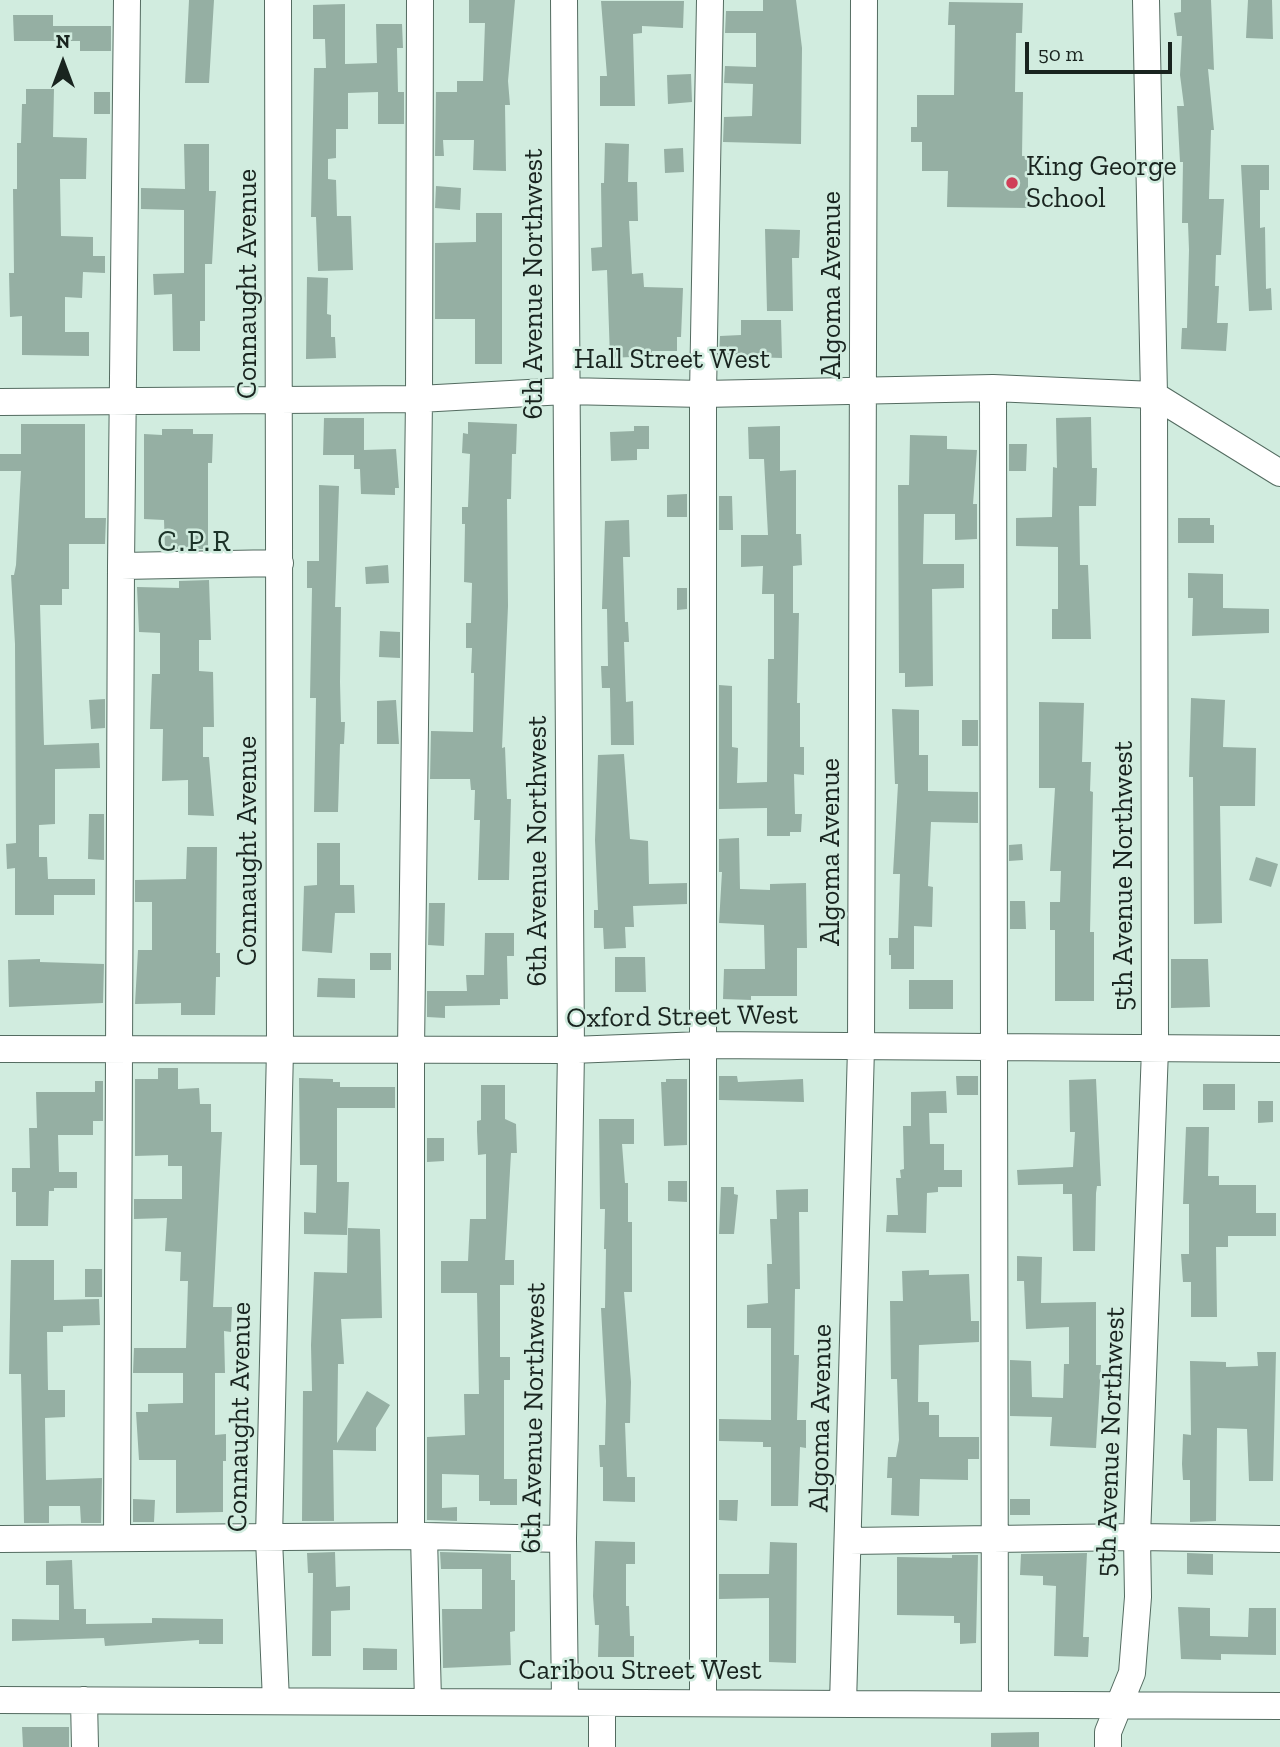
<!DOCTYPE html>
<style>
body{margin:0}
#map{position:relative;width:1280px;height:1747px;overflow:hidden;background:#d1ecdf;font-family:"Zilla Slab",serif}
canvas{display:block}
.north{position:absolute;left:28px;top:28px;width:70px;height:70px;-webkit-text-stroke:5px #d1ecdf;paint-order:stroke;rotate:0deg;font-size:19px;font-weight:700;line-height:28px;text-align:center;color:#19241f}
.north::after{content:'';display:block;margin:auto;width:24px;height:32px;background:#19241f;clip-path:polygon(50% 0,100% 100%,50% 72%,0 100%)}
.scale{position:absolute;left:1025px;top:42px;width:147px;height:32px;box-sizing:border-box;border:4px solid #19241f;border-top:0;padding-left:9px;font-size:21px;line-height:24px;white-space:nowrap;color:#19241f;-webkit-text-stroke:5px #d1ecdf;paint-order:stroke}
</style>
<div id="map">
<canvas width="1280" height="1747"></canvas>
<div class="north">N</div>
<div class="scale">50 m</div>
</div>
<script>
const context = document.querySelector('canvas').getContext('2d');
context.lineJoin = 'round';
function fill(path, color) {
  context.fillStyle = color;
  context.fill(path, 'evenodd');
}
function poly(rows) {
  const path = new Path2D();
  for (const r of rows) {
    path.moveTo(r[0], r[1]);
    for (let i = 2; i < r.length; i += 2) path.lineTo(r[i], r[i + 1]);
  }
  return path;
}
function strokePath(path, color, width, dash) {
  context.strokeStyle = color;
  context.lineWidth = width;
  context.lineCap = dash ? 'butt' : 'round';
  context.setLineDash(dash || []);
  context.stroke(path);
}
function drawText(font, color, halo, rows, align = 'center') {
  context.font = font + ' "Zilla Slab",serif';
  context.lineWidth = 5;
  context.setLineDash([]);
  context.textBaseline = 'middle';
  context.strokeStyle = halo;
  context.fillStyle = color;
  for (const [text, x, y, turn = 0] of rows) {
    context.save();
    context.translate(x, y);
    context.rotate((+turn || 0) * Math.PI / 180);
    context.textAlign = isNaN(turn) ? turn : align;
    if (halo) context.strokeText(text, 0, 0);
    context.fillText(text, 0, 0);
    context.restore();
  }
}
fill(poly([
 [189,0,214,0,209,83,185,83],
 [469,0,515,0,508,81,510,105,505,105,506,171,473,170,474,140,443,140,444,156,435,156,436,92,457,92,457,81,483,81,485,23,469,23],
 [763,0,796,0,802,48,801,144,723,142,724,117,752,116,753,84,724,83,725,66,756,67,756,33,725,33,726,11,763,11],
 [1181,0,1211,0,1214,70,1208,69,1214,130,1211,130,1209,199,1224,199,1221,255,1216,255,1215,286,1219,286,1217,323,1228,323,1226,351,1181,349,1182,328,1187,328,1189,250,1188,223,1182,223,1183,162,1180,162,1177,106,1184,106,1180,75,1182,36,1177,36,1174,13,1181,12],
 [1248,0,1272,0,1273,39,1246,38],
 [601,1,684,1,683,28,642,26,642,33,633,34,635,106,600,106,600,76,607,76],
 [949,2,1023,3,1022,33,1016,33,1015,92,1023,92,1022,156,1028,156,1028,208,947,207,948,171,922,171,922,142,911,142,911,127,917,127,917,95,954,95,955,25,948,25],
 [345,4,345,64,377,63,376,24,402,24,403,48,397,48,398,92,404,92,404,124,378,124,378,92,348,93,348,129,336,129,336,158,328,159,328,179,336,180,337,216,351,216,353,270,318,271,316,217,311,217,314,68,326,68,325,39,313,39,313,5],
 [13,15,53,15,53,26,111,26,111,51,80,51,80,41,14,41],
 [691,74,692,102,668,104,667,75],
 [26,89,54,89,53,137,87,138,86,179,60,179,61,236,93,237,93,256,105,256,105,273,83,272,82,298,65,297,65,332,89,332,89,356,22,355,22,316,10,317,9,273,14,273,13,189,17,189,17,143,21,143,22,104,26,104],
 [94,92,110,92,110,114,94,114],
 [605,143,629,144,628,182,637,182,638,221,629,221,632,274,643,273,644,287,683,288,681,337,677,337,677,351,652,351,652,356,610,358,607,270,592,271,591,248,602,247,601,183,604,183],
 [184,144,209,144,209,191,216,191,212,264,205,264,205,321,200,321,200,351,173,351,172,294,154,295,153,274,184,273,184,210,141,209,141,188,185,189],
 [683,148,684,172,665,173,664,149],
 [1241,165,1269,165,1269,190,1260,190,1260,228,1265,227,1266,289,1271,288,1272,310,1249,311],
 [436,186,461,188,460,210,435,208],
 [476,213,502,213,502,364,475,364,475,319,435,319,435,243,476,242],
 [765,229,800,230,799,258,792,258,793,311,767,311],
 [307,277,328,278,327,314,331,315,331,337,335,337,336,358,306,359],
 [741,320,781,320,782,358,719,356,720,336,741,335],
 [1091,417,1092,468,1097,468,1096,506,1079,506,1080,565,1088,565,1091,639,1052,639,1052,609,1058,609,1058,547,1016,546,1016,518,1052,517,1053,467,1057,468,1056,418],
 [324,418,364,418,364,450,396,449,399,488,395,488,395,495,361,494,360,469,354,469,354,455,323,455],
 [468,422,517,424,516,454,512,454,511,499,507,499,508,606,502,748,505,747,507,799,511,799,509,880,478,880,480,820,474,820,475,790,471,790,470,779,430,779,431,731,473,732,474,673,471,673,472,648,466,648,466,623,471,623,472,583,464,582,465,524,462,524,462,507,468,507,470,454,462,453,463,433,468,434],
 [21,424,85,424,85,518,106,518,105,544,69,544,69,589,62,589,62,605,40,605,44,745,99,743,100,768,55,769,55,824,39,825,39,857,47,857,48,879,95,879,95,895,54,895,54,915,15,915,15,868,7,869,6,844,16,843,15,644,11,575,14,575,16,565,21,471,0,471,0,454,21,454],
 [634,426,649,426,649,449,637,449,637,460,611,461,610,432,634,431],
 [780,426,780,471,796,470,796,534,801,534,802,565,793,566,793,613,799,613,797,703,800,703,800,747,804,747,804,775,794,774,795,814,802,814,801,832,790,832,790,836,767,836,767,808,719,809,719,685,732,686,732,747,738,748,737,783,767,782,768,659,774,659,774,594,762,594,763,566,741,567,741,535,768,535,764,459,749,459,748,427],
 [162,429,193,429,193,434,213,434,212,463,208,463,208,549,165,549,164,520,144,519,144,434,162,435],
 [910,435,947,436,947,449,977,450,973,504,977,504,977,539,955,540,955,514,924,514,923,564,964,564,964,588,932,589,933,686,905,687,905,673,899,673,898,485,909,485],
 [1009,444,1027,444,1026,471,1009,471],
 [319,485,339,486,335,607,341,607,340,682,341,722,345,722,344,744,340,744,338,812,314,812,316,698,310,698,312,588,307,588,307,561,319,561],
 [687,494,687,517,667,517,667,495],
 [719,496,732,496,733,530,719,530],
 [1178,518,1210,518,1210,525,1214,525,1214,543,1178,543],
 [629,520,630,557,623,557,625,622,628,622,629,642,624,642,626,702,633,701,634,745,611,745,610,688,602,688,601,666,608,666,607,609,602,609,605,521],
 [388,565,389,583,366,584,365,567],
 [1188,573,1223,574,1223,608,1269,609,1269,633,1192,636,1193,598,1188,598],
 [209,580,211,640,199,640,199,671,213,672,214,727,203,727,203,757,209,757,214,816,188,815,188,780,162,781,163,729,150,729,152,674,160,674,160,633,139,632,137,587,179,588,179,581],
 [677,588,687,588,687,609,677,610],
 [380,631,400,632,400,658,379,657],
 [1191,698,1225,700,1223,747,1256,748,1255,806,1220,806,1222,923,1194,924,1193,777,1189,777],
 [105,699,105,728,91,729,89,700],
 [396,700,399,744,377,744,377,701],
 [1039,702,1084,703,1082,762,1091,762,1090,791,1093,792,1090,932,1094,932,1094,1001,1055,1001,1055,930,1050,930,1050,902,1060,902,1061,871,1050,871,1055,788,1039,788],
 [892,709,919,710,919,755,928,755,928,791,978,792,978,823,931,822,928,886,933,887,932,927,914,926,914,969,891,969,891,955,889,955,889,938,898,938,900,874,893,874,898,784,895,784],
 [962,720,978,720,978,746,962,746],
 [624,754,630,839,648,841,649,884,687,883,687,904,633,906,634,927,625,927,626,948,604,949,603,928,594,928,594,910,598,910,595,840,598,755],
 [89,814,104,814,104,860,88,859],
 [739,838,740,889,770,890,770,884,806,883,807,948,797,948,797,996,751,996,751,1000,723,999,724,969,765,969,764,925,719,923,722,872,719,872,719,839],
 [317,843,340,843,340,885,354,885,355,913,335,913,332,953,302,951,304,886,317,885],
 [1022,844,1023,860,1009,861,1009,845],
 [187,847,217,847,216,953,220,953,220,977,216,977,215,1015,181,1015,181,1003,135,1004,138,950,152,950,152,902,135,902,135,880,186,879],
 [1256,857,1278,864,1271,887,1249,880],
 [1010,901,1025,901,1026,929,1010,929],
 [429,903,445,903,444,946,428,945],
 [485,933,514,933,514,956,507,956,508,999,500,999,500,1005,445,1006,445,1018,427,1017,427,991,467,991,466,975,484,975],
 [370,953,391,953,391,970,370,970],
 [615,957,645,957,646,992,615,992],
 [40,959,40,962,104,964,103,1003,9,1007,8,960],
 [1171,959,1208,959,1210,1007,1171,1008],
 [318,978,355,979,355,998,317,997],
 [909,980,953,980,953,1009,909,1009],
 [158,1068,178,1068,178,1089,199,1088,200,1104,211,1104,211,1132,222,1132,213,1307,232,1307,231,1332,224,1331,225,1373,215,1373,215,1435,226,1434,226,1461,223,1461,223,1512,176,1513,176,1460,139,1460,136,1412,148,1412,148,1404,183,1403,183,1373,133,1373,134,1348,186,1348,188,1281,180,1281,181,1252,165,1251,167,1218,134,1219,134,1199,182,1199,182,1166,168,1166,168,1155,135,1156,135,1079,158,1079],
 [719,1076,737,1076,738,1082,803,1079,804,1102,719,1100],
 [956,1076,978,1076,978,1095,957,1095],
 [299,1078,333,1079,333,1082,340,1082,340,1087,395,1087,395,1108,337,1108,337,1182,349,1182,347,1235,304,1234,304,1212,316,1213,317,1165,300,1165],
 [666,1079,687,1079,687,1145,664,1146,661,1082,666,1082],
 [1096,1079,1101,1186,1097,1186,1096,1193,1095,1251,1073,1251,1072,1194,1063,1194,1063,1184,1018,1185,1017,1170,1073,1167,1075,1132,1070,1132,1069,1080],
 [95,1081,103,1081,103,1121,93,1121,93,1135,58,1135,59,1172,77,1172,77,1188,54,1188,54,1191,49,1191,48,1226,16,1226,16,1192,12,1192,12,1168,30,1168,29,1128,37,1128,36,1092,95,1092],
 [1203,1084,1235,1084,1235,1110,1203,1110],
 [481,1085,505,1085,505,1119,516,1124,517,1153,511,1153,505,1260,514,1260,514,1285,500,1285,500,1357,510,1357,510,1380,504,1380,504,1479,517,1479,517,1505,490,1505,490,1501,479,1501,479,1475,442,1474,442,1508,457,1507,457,1521,427,1520,427,1437,465,1435,464,1394,479,1394,477,1293,441,1293,441,1261,468,1261,470,1219,486,1219,486,1154,478,1155,477,1131,477,1121,481,1120],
 [946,1091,947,1113,929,1113,930,1144,944,1144,944,1170,962,1170,962,1187,938,1187,938,1192,927,1193,926,1233,886,1232,887,1215,898,1215,896,1178,901,1178,900,1170,904,1169,903,1126,911,1126,911,1092],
 [1258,1101,1273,1101,1273,1122,1258,1123],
 [599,1119,634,1119,634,1144,622,1144,625,1183,628,1183,628,1222,632,1222,632,1292,624,1292,631,1382,630,1423,625,1423,627,1477,635,1477,635,1502,603,1501,603,1467,600,1467,599,1445,605,1445,606,1401,601,1308,605,1308,606,1249,604,1249,605,1209,600,1209],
 [1186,1127,1209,1127,1208,1176,1219,1176,1219,1185,1256,1185,1256,1213,1276,1213,1276,1236,1228,1236,1228,1247,1216,1247,1217,1317,1191,1317,1191,1282,1183,1282,1181,1254,1189,1254,1189,1204,1183,1204],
 [427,1138,444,1138,444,1161,427,1162],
 [668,1181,687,1181,687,1202,668,1201],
 [721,1187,734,1187,734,1194,738,1195,734,1234,719,1234],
 [808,1189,808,1212,799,1212,800,1289,795,1289,794,1355,799,1355,797,1420,806,1420,806,1448,800,1447,798,1506,771,1506,771,1447,763,1447,763,1442,719,1441,719,1419,771,1420,771,1328,747,1328,747,1305,768,1303,767,1264,772,1264,770,1219,777,1219,776,1190],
 [348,1228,380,1229,382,1318,341,1319,344,1364,338,1364,337,1443,367,1391,390,1405,376,1428,376,1451,333,1450,334,1521,302,1521,303,1391,312,1391,311,1345,314,1272,347,1273],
 [1017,1256,1042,1257,1041,1303,1096,1302,1096,1365,1101,1365,1096,1448,1050,1446,1052,1417,1010,1416,1010,1360,1031,1361,1032,1397,1063,1398,1064,1364,1069,1364,1069,1327,1026,1329,1024,1281,1017,1281],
 [11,1260,54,1260,54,1300,99,1299,100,1325,63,1326,63,1332,47,1332,48,1390,65,1390,65,1417,45,1418,46,1480,102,1478,101,1523,81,1523,80,1506,49,1506,49,1523,24,1523,21,1374,9,1374],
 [85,1269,102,1269,102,1297,85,1297],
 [929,1270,929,1275,969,1274,971,1321,979,1321,979,1342,919,1345,918,1402,929,1402,929,1415,939,1415,939,1437,979,1437,979,1459,968,1459,968,1480,920,1479,919,1516,891,1515,892,1478,887,1478,888,1457,896,1457,899,1440,897,1379,891,1379,890,1301,903,1301,902,1271],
 [1257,1352,1276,1352,1273,1481,1249,1481,1247,1429,1217,1428,1216,1521,1190,1522,1190,1480,1183,1480,1182,1464,1183,1434,1191,1435,1190,1361,1226,1362,1226,1367,1258,1366],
 [133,1499,155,1500,154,1522,133,1522],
 [1010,1499,1030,1499,1030,1515,1010,1515],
 [719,1500,738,1500,737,1521,719,1520],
 [595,1541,635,1542,635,1564,626,1564,626,1606,629,1606,630,1636,634,1636,634,1657,598,1657,599,1625,595,1625,593,1596],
 [770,1542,797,1543,796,1663,769,1662,769,1598,719,1599,719,1574,769,1574],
 [335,1552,336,1587,350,1586,350,1610,331,1611,331,1656,312,1656,313,1573,308,1573,307,1553],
 [440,1552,511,1554,511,1580,515,1580,515,1631,510,1632,511,1665,443,1668,442,1609,482,1609,482,1569,441,1569],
 [1087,1553,1083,1637,1089,1637,1088,1657,1054,1656,1056,1586,1043,1585,1043,1576,1020,1575,1021,1554],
 [1187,1553,1213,1554,1213,1575,1187,1574],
 [952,1555,978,1555,976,1643,960,1644,960,1623,954,1623,954,1616,897,1615,897,1557,952,1558],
 [72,1560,74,1609,86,1609,86,1624,152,1623,152,1618,223,1619,223,1644,199,1644,199,1640,105,1646,104,1638,12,1641,12,1619,59,1620,59,1585,46,1585,46,1561],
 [1178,1607,1210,1608,1210,1636,1248,1637,1249,1608,1276,1608,1276,1655,1221,1654,1221,1660,1181,1659],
 [363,1648,397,1649,397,1670,363,1670],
 [22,1727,69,1727,69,1747,23,1747],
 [1039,1732,1039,1747,991,1747,991,1733]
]), '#95afa3');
const minor = poly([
 [564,0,571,1050,563,1539,565,1702],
 [993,388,995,1704],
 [0,402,419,399,565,391,703,394,993,388,1154,395,1280,473],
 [121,566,280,563],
 [0,1049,571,1050,703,1045,1280,1049],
 [411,1536,411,1050,419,399,420,0],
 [424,1536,428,1702],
 [117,1538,121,566,127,0],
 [0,1539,424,1536,563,1539],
 [849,1541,1137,1537,1280,1539],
 [0,1700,1280,1706],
 [84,1700,85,1747],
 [276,1701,269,1539,280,1049,278,0],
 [703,1703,703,394,710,0],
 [843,1704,861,1048,864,0],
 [602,1747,602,1703],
 [1108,1747,1108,1732,1132,1673,1138,1597,1137,1537,1155,1049,1154,395,1146,0]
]);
strokePath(minor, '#536b60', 28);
strokePath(minor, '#fff', 26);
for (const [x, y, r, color] of [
 [1012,183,7,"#d04059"]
]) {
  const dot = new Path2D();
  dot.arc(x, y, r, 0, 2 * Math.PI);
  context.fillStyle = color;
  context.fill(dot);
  strokePath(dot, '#d1ecdf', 2.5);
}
drawText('28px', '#19241f', '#d1ecdf', [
 ["King George",1026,167],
 ["School",1026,199]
], 'left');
drawText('28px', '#19241f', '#d1ecdf', [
 ["Connaught Avenue",248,284,-90],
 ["6th Avenue Northwest",534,284,-90],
 ["Algoma Avenue",832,285,-90],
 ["Hall Street West",672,360],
 ["Connaught Avenue",248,851,-90],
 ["6th Avenue Northwest",538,851,-90],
 ["Algoma Avenue",831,852,-90],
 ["5th Avenue Northwest",1124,876,-90],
 ["Oxford Street West",682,1017,-1],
 ["Connaught Avenue",240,1417,-89],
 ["6th Avenue Northwest",534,1418,-89],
 ["Algoma Avenue",821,1418,-89],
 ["5th Avenue Northwest",1111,1442,-88],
 ["Caribou Street West",640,1671]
]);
context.letterSpacing = '2px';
drawText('30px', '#1c3228', '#d1ecdf', [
 ["C.P.R",195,542]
]);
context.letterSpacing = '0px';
</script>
